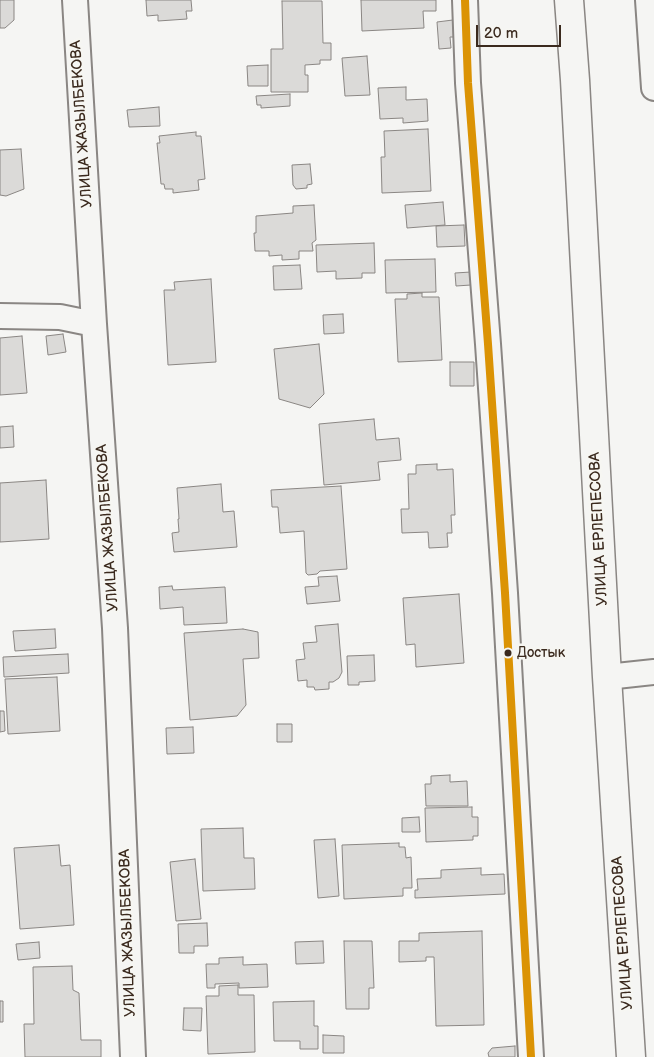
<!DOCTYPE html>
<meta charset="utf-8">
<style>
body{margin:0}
#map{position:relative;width:654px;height:1057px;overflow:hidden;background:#f5f5f3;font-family:"Balsamiq Sans",sans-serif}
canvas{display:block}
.scale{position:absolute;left:476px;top:25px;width:85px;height:22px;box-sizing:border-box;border:2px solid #3b2a1e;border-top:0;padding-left:6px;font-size:15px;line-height:18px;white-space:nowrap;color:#3b2a1e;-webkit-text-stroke:4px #f6f6f2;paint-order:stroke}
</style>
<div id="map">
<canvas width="654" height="1057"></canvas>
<div class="scale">20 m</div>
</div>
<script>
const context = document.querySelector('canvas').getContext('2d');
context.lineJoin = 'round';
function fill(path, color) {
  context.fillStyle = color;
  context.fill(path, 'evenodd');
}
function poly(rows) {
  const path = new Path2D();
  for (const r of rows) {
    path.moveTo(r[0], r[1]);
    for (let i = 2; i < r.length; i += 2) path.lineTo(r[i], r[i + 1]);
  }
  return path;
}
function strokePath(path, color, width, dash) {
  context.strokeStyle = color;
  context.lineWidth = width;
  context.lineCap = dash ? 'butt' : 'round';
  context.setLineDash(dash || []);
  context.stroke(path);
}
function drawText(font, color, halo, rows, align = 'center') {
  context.font = font + ' "Balsamiq Sans",sans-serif';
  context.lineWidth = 5;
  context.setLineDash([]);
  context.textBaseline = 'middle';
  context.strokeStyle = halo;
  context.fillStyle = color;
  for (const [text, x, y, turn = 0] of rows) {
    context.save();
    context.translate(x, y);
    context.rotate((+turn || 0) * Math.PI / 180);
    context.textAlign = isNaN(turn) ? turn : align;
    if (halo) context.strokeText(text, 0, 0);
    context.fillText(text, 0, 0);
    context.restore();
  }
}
const building = poly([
 [0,0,14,0,14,20,5,28,0,28,0,0],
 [146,0,191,0,192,11,186,11,187,19,158,21,158,15,147,16,146,0],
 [361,0,436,0,436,11,423,11,424,28,362,31,361,0],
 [282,1,322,1,323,43,331,43,331,60,320,60,320,64,305,65,305,75,308,75,308,92,271,92,271,49,283,49,282,1],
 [453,20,454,37,450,37,451,48,439,49,437,22,453,20],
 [367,56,370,95,345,96,342,58,367,56],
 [268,65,268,86,248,86,247,66,268,65],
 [406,87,406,100,427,99,428,121,403,123,403,118,380,119,378,88,406,87],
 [290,94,290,106,261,108,261,105,257,105,256,96,290,94],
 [159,107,160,126,129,127,127,110,159,107],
 [428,129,431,191,382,193,381,157,385,157,384,131,428,129],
 [196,132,196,136,201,136,205,179,198,180,199,190,173,193,173,189,165,189,164,184,161,184,157,143,160,143,159,136,196,132],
 [21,149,24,189,6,196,0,195,0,150,21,149],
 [310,164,312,184,307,185,307,188,296,189,293,185,292,165,310,164],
 [443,202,445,225,407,228,405,205,443,202],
 [314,205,316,240,312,243,313,251,299,251,299,259,282,260,282,255,269,256,269,251,255,251,254,233,256,233,256,216,293,213,293,206,314,205],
 [464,225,465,246,437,247,436,226,464,225],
 [374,243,375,273,362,273,362,278,336,279,336,271,317,272,316,245,374,243],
 [435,259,436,292,386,293,385,260,435,259],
 [300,265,302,289,274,290,273,266,300,265],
 [471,272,471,285,456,286,455,273,471,272],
 [211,279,216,362,168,365,164,290,175,290,174,282,211,279],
 [422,293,422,297,439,297,442,360,398,362,395,299,407,299,407,294,422,293],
 [343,314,344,333,324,334,323,315,343,314],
 [63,334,66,352,48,355,46,336,63,334],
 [22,336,27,393,0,395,0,338,22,336],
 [319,344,324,394,310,408,279,399,274,349,319,344],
 [450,362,474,362,474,386,450,386,450,362],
 [374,419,376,440,399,438,401,460,378,462,380,480,324,485,319,424,374,419],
 [13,426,14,447,0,448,0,427,13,426],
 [437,464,437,470,453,469,455,515,451,515,452,533,447,533,448,547,429,548,428,532,402,533,401,509,409,509,408,474,416,474,416,465,437,464],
 [46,480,49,539,0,542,0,483,46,480],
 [221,484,223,512,234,511,237,547,174,552,172,533,179,532,178,519,179,519,177,488,221,484],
 [341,486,347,569,320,571,317,574,308,575,306,573,304,531,280,533,278,507,272,507,271,490,341,486],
 [337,576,340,601,307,604,305,587,319,586,318,577,337,576],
 [172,586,173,590,225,587,227,623,184,625,183,607,160,609,159,587,172,586],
 [459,594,464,663,416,667,415,644,406,645,403,598,459,594],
 [338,624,342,672,339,678,333,682,329,682,329,689,315,690,314,687,307,687,307,680,298,681,296,660,305,659,303,643,317,642,315,626,338,624],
 [55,629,56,648,15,651,13,631,55,629],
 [243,629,258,632,259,658,243,659,246,705,237,716,190,720,184,633,243,629],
 [68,654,69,673,4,677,3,657,68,654],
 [374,655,375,681,359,682,359,685,348,685,347,656,374,655],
 [57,677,60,731,8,734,5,679,57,677],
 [0,711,4,711,5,731,0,732,0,711],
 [277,724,292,724,292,742,277,742,277,724],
 [193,727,194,753,167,754,166,728,193,727],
 [450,775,450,782,467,781,468,806,426,806,425,784,431,784,431,776,450,775],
 [472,807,472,817,478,817,478,836,473,836,473,840,426,842,425,808,472,807],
 [419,817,420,832,402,832,402,818,419,817],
 [243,828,244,858,254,858,255,889,203,891,201,829,243,828],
 [335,839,339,896,318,898,314,840,335,839],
 [399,843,399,847,405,847,406,858,411,857,412,888,403,888,403,896,344,899,342,845,399,843],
 [59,845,61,866,70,865,74,925,20,929,14,848,59,845],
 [195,859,201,919,176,921,170,862,195,859],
 [481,868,481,875,504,874,505,894,415,898,415,890,418,890,417,879,441,878,441,870,481,868],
 [207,923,208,946,194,946,194,953,179,953,178,924,207,923],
 [482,931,484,1025,436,1026,434,957,426,957,426,961,399,962,399,941,419,941,419,933,482,931],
 [323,941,324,963,296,964,295,942,323,941],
 [344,941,372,941,374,988,369,988,369,1009,346,1009,344,941],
 [39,942,40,958,18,960,16,944,39,942],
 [243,957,243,965,267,964,268,987,239,988,239,983,215,984,215,988,207,988,206,964,219,964,219,958,243,957],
 [72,966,73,990,79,993,81,1040,101,1040,101,1057,25,1057,24,1024,34,1024,33,967,72,966],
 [238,985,238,995,254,995,255,1052,208,1054,206,996,219,996,219,986,238,985],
 [0,1001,3,1001,3,1022,0,1022,0,1001],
 [314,1001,314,1026,318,1026,318,1049,300,1049,300,1041,274,1041,273,1002,314,1001],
 [184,1008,202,1008,201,1031,183,1030,184,1008],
 [323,1035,344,1036,344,1053,323,1053,323,1035],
 [515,1046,515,1057,489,1057,488,1053,492,1048,515,1046]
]);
fill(building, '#dbdad8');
strokePath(building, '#8a8683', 1);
const minor = poly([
 [75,0,94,324,115,628,133,1057],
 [465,0,468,83,488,344,505,593,531,1057],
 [648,0,654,88],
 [0,316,60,317,94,324],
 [607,677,654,672]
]);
const secondary = poly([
 [569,0,575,80,607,677,631,1057]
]);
strokePath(minor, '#8a8683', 28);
strokePath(secondary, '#8a8683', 31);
strokePath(minor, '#f5f5f3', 24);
strokePath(secondary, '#f5f5f3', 28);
strokePath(poly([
 [465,0,468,83,488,344,505,593,531,1057]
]), '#db9304', 8);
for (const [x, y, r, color] of [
 [508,653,4.5,"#3b2a1e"]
]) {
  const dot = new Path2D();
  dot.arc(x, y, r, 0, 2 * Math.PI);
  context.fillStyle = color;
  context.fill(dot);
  strokePath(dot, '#f6f6f2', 2);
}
drawText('14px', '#3b2a1e', '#f6f6f2', [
 ["Достык",517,653]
], 'left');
drawText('15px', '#3b2a1e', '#f6f6f2', [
 ["УЛИЦА ЖАЗЫЛБЕКОВА",82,124,-94],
 ["УЛИЦА ЖАЗЫЛБЕКОВА",108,528,-94],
 ["УЛИЦА ЕРЛЕПЕСОВА",599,529,-93],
 ["УЛИЦА ЖАЗЫЛБЕКОВА",128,933,-92],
 ["УЛИЦА ЕРЛЕПЕСОВА",623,933,-94]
]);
</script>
